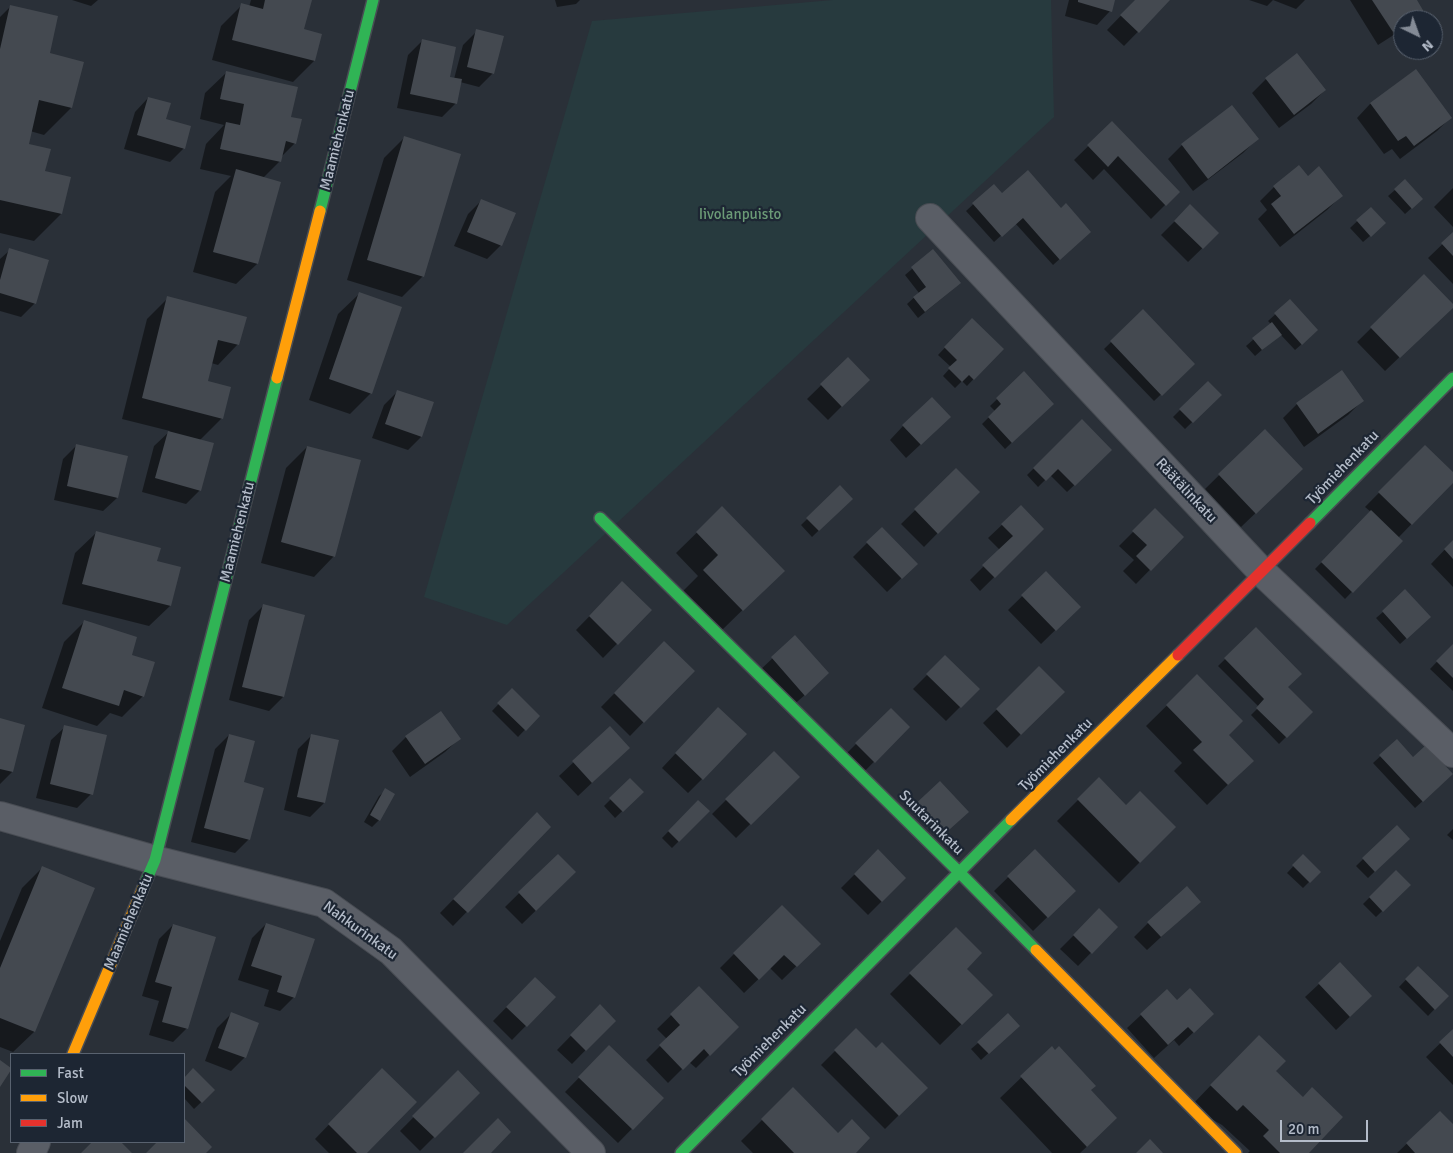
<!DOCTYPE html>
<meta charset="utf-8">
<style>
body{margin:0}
#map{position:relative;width:1453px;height:1153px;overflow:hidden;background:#2a3038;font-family:Signika,sans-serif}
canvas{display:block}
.legend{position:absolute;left:10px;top:1053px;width:175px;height:90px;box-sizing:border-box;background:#1d2633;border:1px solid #59626f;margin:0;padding:6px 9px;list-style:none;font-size:15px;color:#b4bcc9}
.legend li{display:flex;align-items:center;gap:10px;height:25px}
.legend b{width:25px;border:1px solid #59626f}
.north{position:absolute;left:1393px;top:10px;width:50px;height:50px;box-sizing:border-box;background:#1d2633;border:1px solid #59626f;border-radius:50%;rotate:138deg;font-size:14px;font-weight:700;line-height:20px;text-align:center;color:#b4bcc9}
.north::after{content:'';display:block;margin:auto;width:18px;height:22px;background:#848b96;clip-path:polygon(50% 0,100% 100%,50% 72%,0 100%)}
.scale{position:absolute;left:1280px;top:1120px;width:88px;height:22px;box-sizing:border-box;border:2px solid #b4bcc9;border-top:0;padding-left:6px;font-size:15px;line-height:18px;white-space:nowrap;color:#b4bcc9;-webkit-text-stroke:4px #1d2633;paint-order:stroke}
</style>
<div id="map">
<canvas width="1453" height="1153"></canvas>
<ul class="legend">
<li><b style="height:6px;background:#30b455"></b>Fast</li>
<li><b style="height:6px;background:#ff9f0a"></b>Slow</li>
<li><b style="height:6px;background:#e5322d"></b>Jam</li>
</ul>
<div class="north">N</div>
<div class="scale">20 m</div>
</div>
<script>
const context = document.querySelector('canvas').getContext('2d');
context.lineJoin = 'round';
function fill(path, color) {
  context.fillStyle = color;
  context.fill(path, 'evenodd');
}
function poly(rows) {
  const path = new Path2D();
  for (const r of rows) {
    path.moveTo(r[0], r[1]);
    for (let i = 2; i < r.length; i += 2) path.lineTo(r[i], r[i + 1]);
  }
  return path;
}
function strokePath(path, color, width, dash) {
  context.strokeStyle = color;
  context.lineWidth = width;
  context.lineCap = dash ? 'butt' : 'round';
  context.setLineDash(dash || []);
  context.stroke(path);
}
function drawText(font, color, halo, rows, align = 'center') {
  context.font = font + ' Signika,sans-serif';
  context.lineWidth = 4.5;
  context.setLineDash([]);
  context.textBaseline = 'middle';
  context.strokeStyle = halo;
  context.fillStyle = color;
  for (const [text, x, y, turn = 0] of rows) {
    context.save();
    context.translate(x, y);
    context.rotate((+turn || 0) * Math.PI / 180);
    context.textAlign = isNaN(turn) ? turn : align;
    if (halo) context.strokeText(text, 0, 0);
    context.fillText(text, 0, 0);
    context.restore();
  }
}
fill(poly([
 [833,0,1051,0,1054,117,507,625,424,597,592,21]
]), '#273a3e');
fill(poly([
 [72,0,98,0,91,6],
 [251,0,311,0,303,30,320,34,314,61,293,82,212,60,221,26,242,5,249,7],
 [555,0,580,0,576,4,557,7],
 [1069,0,1114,0,1110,11,1097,25,1065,16],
 [1136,0,1169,0,1124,46,1107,30],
 [1249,0,1305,0,1296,9,1273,0,1267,6],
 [1350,0,1415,0,1423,12,1414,20,1403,20,1403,29,1378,45],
 [11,6,71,108,44,135,30,131,27,145,44,172,61,214,34,241,0,233,0,17],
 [477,31,493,73,479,87,460,82,456,103,442,117,397,108,408,55,422,41,448,78,454,79,463,45],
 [1297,55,1325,90,1311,104,1279,128,1252,93,1266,79],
 [1415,70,1450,118,1437,131,1400,159,1392,149,1384,154,1357,118,1370,104],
 [226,73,290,118,295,143,281,157,280,161,263,178,257,264,236,284,193,272,215,192,231,176,200,169,206,144,224,125,200,119,205,93],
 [148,98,184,148,170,162,124,149,135,112],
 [1112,123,1178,192,1151,219,1104,169,1093,180,1074,160],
 [404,138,423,276,402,297,347,280,384,158],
 [1257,139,1243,153,1193,191,1168,159,1182,145],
 [1308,177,1341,196,1327,210,1280,247,1258,219,1267,210,1260,201,1274,187],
 [994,185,1002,194,1083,238,1053,265,1015,223,994,242,966,211],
 [1453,188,1453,227,1434,207],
 [1395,190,1415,205,1405,214,1388,196],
 [482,200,501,245,487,259,454,246,468,214],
 [1190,206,1218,233,1188,262,1161,235],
 [1370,209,1377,230,1363,242,1350,228],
 [1453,234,1453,284,1428,258],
 [10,250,35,303,21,317,0,311,0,259],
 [933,251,952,290,918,318,907,304,919,293,905,275],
 [1424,276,1453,306,1385,371,1357,342],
 [359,294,371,393,350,414,309,400,338,314],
 [168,298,238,344,218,365,211,363,206,382,222,418,199,441,200,490,186,504,142,492,154,446,170,431,122,419,147,319],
 [1290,301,1310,337,1295,350,1280,334,1255,356,1246,346,1271,324,1268,321],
 [1143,311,1193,364,1154,401,1104,349],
 [972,319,1002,349,967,386,962,381,955,388,943,376,951,367,938,355],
 [848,359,868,380,828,420,807,399],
 [1341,372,1362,401,1348,415,1304,447,1283,418,1297,404],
 [1024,373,1046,410,1005,449,982,424,995,411,990,406],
 [1208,382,1220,395,1185,429,1173,417],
 [398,391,421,437,408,450,372,438,384,405],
 [1082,421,1111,450,1067,492,1050,475,1038,487,1027,475],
 [903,426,935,431,906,458,890,440],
 [1264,431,1287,483,1241,527,1205,489],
 [77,445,117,498,103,511,54,500,63,459],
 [1425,446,1453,474,1453,481,1398,538,1401,541,1345,599,1315,569,1371,512,1365,507],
 [307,447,334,556,314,577,261,563,286,468],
 [956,470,978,492,924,547,901,524],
 [840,487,851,499,812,537,801,525],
 [1021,507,1043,529,980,591,970,580,1000,550,988,538],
 [722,508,762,591,721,631,683,591,698,576,676,553],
 [1155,510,1182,537,1136,584,1123,571,1134,560,1119,546],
 [882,528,916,564,887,592,853,557],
 [96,533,156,562,179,568,170,606,149,626,62,604,75,553],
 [1453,541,1453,587,1431,564],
 [1046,573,1079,607,1041,644,1008,610],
 [622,583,650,610,603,658,576,630],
 [263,606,283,697,269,711,229,700,249,620],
 [1383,612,1423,623,1400,644,1376,618],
 [85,621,130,656,143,696,122,717,110,713,97,726,42,708,64,642],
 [1256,629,1287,687,1311,712,1279,744,1251,715,1259,707,1218,666],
 [795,637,814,687,790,708,758,672],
 [664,643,693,671,630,736,601,707],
 [1453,645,1453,691,1430,669],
 [945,657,978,689,946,721,913,689],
 [1039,668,1063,692,1007,748,983,723],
 [1197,676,1227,735,1252,761,1207,805,1174,771,1182,763,1146,726],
 [512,690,538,716,518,737,492,711],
 [891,709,908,727,860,776,842,758],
 [0,719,12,772,0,784],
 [705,722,702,779,688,793,662,768],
 [65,727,91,794,77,808,36,798,51,740],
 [610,728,614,762,578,796,559,776],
 [229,735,243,783,249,839,235,853,191,842,215,749],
 [312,735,324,803,310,817,284,810,298,749],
 [406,737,459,739,445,752,410,777,392,751],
 [1397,741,1413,758,1445,781,1415,808,1373,763],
 [798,777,736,838,712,814,726,800],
 [1099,779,1126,806,1175,827,1119,883,1057,821],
 [630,780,642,792,615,818,604,806],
 [386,790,379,820,372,827,364,822,379,796],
 [698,801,709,811,672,848,662,838],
 [549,827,453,926,440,913,523,828],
 [1396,827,1408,839,1368,878,1356,866],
 [1453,829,1453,840,1447,835],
 [878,851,905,878,868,915,841,888],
 [1035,851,1074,891,1033,931,994,891],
 [558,855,561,886,522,924,505,907],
 [1303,856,1319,872,1303,888,1287,873],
 [43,867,93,888,34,1032,13,1052,0,1047,0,941,22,888],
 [1396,871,1409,885,1376,917,1363,904],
 [1199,902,1147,950,1134,937,1148,923],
 [782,906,819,944,782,980,770,968,744,993,720,968],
 [1099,910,1116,927,1078,966,1060,949],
 [266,924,294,997,280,1011,264,1006,269,990,238,980,252,938],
 [173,925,187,1028,173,1042,149,1035,159,1001,142,996,159,939],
 [956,928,965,969,991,995,940,1045,890,994],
 [1418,967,1447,996,1428,1016,1399,987],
 [535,978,554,997,512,1040,493,1021],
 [1319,984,1357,1010,1336,1030,1305,997],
 [699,988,737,1027,696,1068,689,1062,668,1083,646,1060,667,1039,657,1029],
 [1167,991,1198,1028,1179,1046,1174,1040,1154,1058,1127,1028],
 [600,1006,614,1021,572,1064,557,1050],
 [231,1014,245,1057,231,1071,205,1061,217,1028],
 [856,1030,876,1050,926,1088,885,1129,821,1065],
 [1453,1031,1453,1085,1426,1057],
 [1011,1032,981,1060,971,1049,978,1043],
 [609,1047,662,1098,618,1143,565,1092],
 [1052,1048,1089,1091,1095,1139,1080,1153,1052,1153,1000,1098],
 [1238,1057,1274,1071,1307,1153,1248,1153,1250,1151,1222,1125,1190,1107],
 [193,1070,214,1090,194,1109,184,1098,184,1079],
 [458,1072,478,1093,420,1151,400,1131],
 [368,1084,365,1153,329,1153,315,1139],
 [793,1089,854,1153,753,1153,741,1141],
 [1440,1112,1453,1126,1453,1153,1397,1153]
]), '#0007');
fill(poly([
 [265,0,312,0,304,29,322,34,315,61,232,40,241,3,263,9],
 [1078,0,1115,0,1112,12,1078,2],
 [1135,0,1170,0,1139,33,1120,15],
 [1372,0,1417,0,1424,12,1411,20,1403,20,1403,25,1393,32],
 [10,5,58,16,50,53,84,62,72,108,39,100,29,144,51,149,45,171,71,177,62,214,0,200,0,49],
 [476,29,504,36,494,74,467,67],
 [422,39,456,47,450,77,462,79,457,104,410,94],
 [1297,53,1326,90,1294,115,1265,78],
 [1416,69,1452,118,1414,146,1406,136,1398,141,1370,103],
 [226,71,298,87,291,117,302,119,296,144,286,141,281,162,220,149,226,122,240,125,244,104,220,99],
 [148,97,171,103,166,119,191,126,185,149,137,135],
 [1232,105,1259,139,1208,179,1181,144],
 [1112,121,1180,192,1166,206,1118,156,1108,167,1087,145],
 [404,136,461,154,424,277,367,260],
 [1299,165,1308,176,1319,166,1343,196,1294,234,1271,204,1281,196,1273,186],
 [236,169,281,182,258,264,213,252],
 [1028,170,1061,208,1066,203,1091,232,1060,260,1023,218,1002,237,972,203,994,184,1002,193],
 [1405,179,1423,199,1412,209,1394,189],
 [481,199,516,213,502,246,467,232],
 [1190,204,1219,233,1203,249,1174,221],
 [1371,207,1386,223,1371,237,1356,220],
 [1453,232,1453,256,1441,243],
 [9,248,49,260,36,304,0,293,0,280],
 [933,249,961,283,925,312,913,297,926,287,911,267],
 [1424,274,1453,304,1453,308,1400,358,1370,327],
 [359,292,402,307,372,394,329,379],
 [167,296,247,317,239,345,218,340,208,381,231,387,223,419,142,398],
 [1290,299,1318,330,1302,345,1274,313],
 [1143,309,1195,364,1162,396,1110,341],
 [972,318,1004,349,974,380,969,375,962,382,948,368,957,360,944,347],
 [1272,322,1282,335,1262,350,1252,338],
 [848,357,870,380,842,407,820,384],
 [1342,370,1364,401,1318,434,1296,403],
 [1024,371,1054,404,1012,443,988,417,1001,404,996,398],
 [1208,381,1222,395,1193,423,1179,409],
 [397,390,434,402,422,437,385,424],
 [932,397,951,417,921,445,902,425],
 [1082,419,1112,450,1075,486,1058,469,1046,481,1033,468],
 [1265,429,1303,469,1256,514,1218,474],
 [168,431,214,443,201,491,155,478],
 [76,444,128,456,118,498,67,486],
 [1425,445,1453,472,1453,483,1412,525,1378,492],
 [307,446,361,460,335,557,281,542],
 [956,468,980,492,938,534,914,509],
 [840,485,853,499,819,531,806,518],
 [1021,505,1044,529,995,578,982,565,1013,536,1001,524],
 [722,506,785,571,743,611,703,570,718,555,696,532],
 [1155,508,1184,537,1151,571,1136,556,1147,545,1132,531],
 [1371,510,1403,541,1353,593,1321,562],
 [882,527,918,564,902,579,866,542],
 [96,531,161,548,157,561,181,567,171,606,82,584],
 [1453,540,1453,559,1444,549],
 [1046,571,1081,607,1056,631,1021,595],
 [622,581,652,610,618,645,589,616],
 [1405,589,1431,617,1407,639,1382,611],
 [263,604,305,615,284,697,242,687],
 [84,620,137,637,132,655,155,662,144,697,124,690,119,706,62,688],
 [1256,627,1302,674,1288,687,1313,712,1287,738,1256,708,1264,699,1224,658],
 [795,635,829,673,805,696,771,657],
 [664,641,695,671,644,723,614,693],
 [1453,644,1453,678,1436,661],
 [945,655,980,689,961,708,926,674],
 [1039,666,1065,692,1021,735,996,709],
 [1197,674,1243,721,1229,735,1254,761,1228,785,1193,750,1202,742,1166,705],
 [512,688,540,716,526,731,497,703],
 [718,707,747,734,703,780,675,753],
 [891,708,910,727,875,763,855,743],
 [441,711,461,739,425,764,405,736],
 [0,718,25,725,13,772,0,769],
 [64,725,107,735,93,795,50,784],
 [610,726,630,748,592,783,572,761],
 [229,734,255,741,244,782,264,788,250,840,204,828],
 [311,734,339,740,325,803,297,797],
 [1397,739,1413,757,1426,745,1453,774,1423,802,1379,755],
 [774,751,800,777,751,825,725,799],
 [1099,777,1126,805,1140,791,1176,827,1140,863,1077,799],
 [630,778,644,792,623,812,609,798],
 [940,781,969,812,940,838,911,808],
 [385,788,395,794,380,821,370,815],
 [698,800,710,811,679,842,668,831],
 [537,812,551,827,468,913,453,899],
 [1397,825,1410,839,1375,872,1362,858],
 [878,849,906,878,882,902,854,874],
 [1035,849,1076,891,1048,918,1007,876],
 [558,854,576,872,536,911,518,892],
 [1303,854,1321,872,1310,883,1292,865],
 [42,866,95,888,35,1032,0,1018,0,968],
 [1396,870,1411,885,1383,912,1369,897],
 [1187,886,1201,902,1161,937,1147,922],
 [782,905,821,944,797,967,784,955,759,980,733,953],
 [1099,908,1118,927,1092,954,1073,935],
 [266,923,315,939,295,998,277,992,282,976,251,966],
 [173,924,216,937,188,1029,162,1022,172,987,155,982],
 [956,927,982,953,967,969,993,995,962,1025,909,973],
 [1340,962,1372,996,1350,1017,1318,983],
 [1418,966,1449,996,1435,1010,1405,979],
 [535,977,556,997,527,1027,506,1007],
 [699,986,739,1027,710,1056,704,1049,683,1070,659,1045,680,1025,670,1014],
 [1190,988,1214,1014,1194,1033,1188,1027,1168,1045,1140,1014,1167,989,1177,1000],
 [600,1004,616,1021,586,1051,570,1035],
 [231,1012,259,1023,246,1058,218,1048],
 [1008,1013,1020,1026,989,1054,977,1042],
 [856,1028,876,1048,882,1042,928,1088,899,1116,834,1050],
 [1453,1029,1453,1057,1439,1042],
 [1259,1035,1286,1061,1276,1071,1303,1097,1312,1087,1343,1117,1309,1153,1280,1153,1263,1136,1269,1130,1243,1105,1237,1111,1210,1085],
 [609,1045,664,1098,633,1130,578,1077],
 [1052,1046,1055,1050,1059,1046,1096,1086,1091,1090,1117,1118,1087,1147,1020,1076],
 [0,1060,11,1068,11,1070,0,1087],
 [193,1068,215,1090,202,1103,184,1085,184,1078],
 [382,1068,417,1102,367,1153,357,1153,328,1124],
 [458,1070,480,1093,435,1138,412,1116],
 [793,1087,838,1133,852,1119,870,1138,856,1153,794,1153,761,1119],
 [1440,1111,1453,1124,1453,1153,1415,1153,1406,1143],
 [184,1118,212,1147,206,1153,146,1153,157,1142,184,1142],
 [498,1118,511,1132,491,1153,463,1153],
 [1150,1139,1163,1153,1136,1153],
 [92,1142,121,1142,132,1153,81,1153]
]), '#444950');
const street = poly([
 [930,218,1262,572,1453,753],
 [0,816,155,860,324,903,391,951,591,1153],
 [31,1153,36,1142]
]);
const fast = poly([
 [320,211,373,0],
 [600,518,959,872,1036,950],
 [1310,523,1453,378],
 [143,888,155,860,277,378],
 [681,1153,1011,820]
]);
const slow = poly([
 [277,378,320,211],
 [1011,820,1178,655],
 [1036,950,1236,1153],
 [73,1054,143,888]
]);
const jam = poly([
 [1178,655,1310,523]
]);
strokePath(street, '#484c53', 30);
strokePath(fast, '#484c53', 14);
strokePath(slow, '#484c53', 14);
strokePath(jam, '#484c53', 14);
strokePath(street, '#5a5e66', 28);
strokePath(fast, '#30b455', 11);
strokePath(slow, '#ff9f0a', 11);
strokePath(jam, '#e5322d', 11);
drawText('15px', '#b4bcc9', '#1d2633', [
 ["Maamiehenkatu",338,140,-76],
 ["Työmiehenkatu",1343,468,-46],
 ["Räätälinkatu",1186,491,47],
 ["Maamiehenkatu",238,532,-76],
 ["Työmiehenkatu",1056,755,-45],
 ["Suutarinkatu",931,823,45],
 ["Maamiehenkatu",129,922,-67],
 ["Nahkurinkatu",360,931,36],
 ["Työmiehenkatu",770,1041,-45]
]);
drawText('15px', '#6b9a76', '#1d2633', [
 ["Iivolanpuisto",740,215]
]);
</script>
